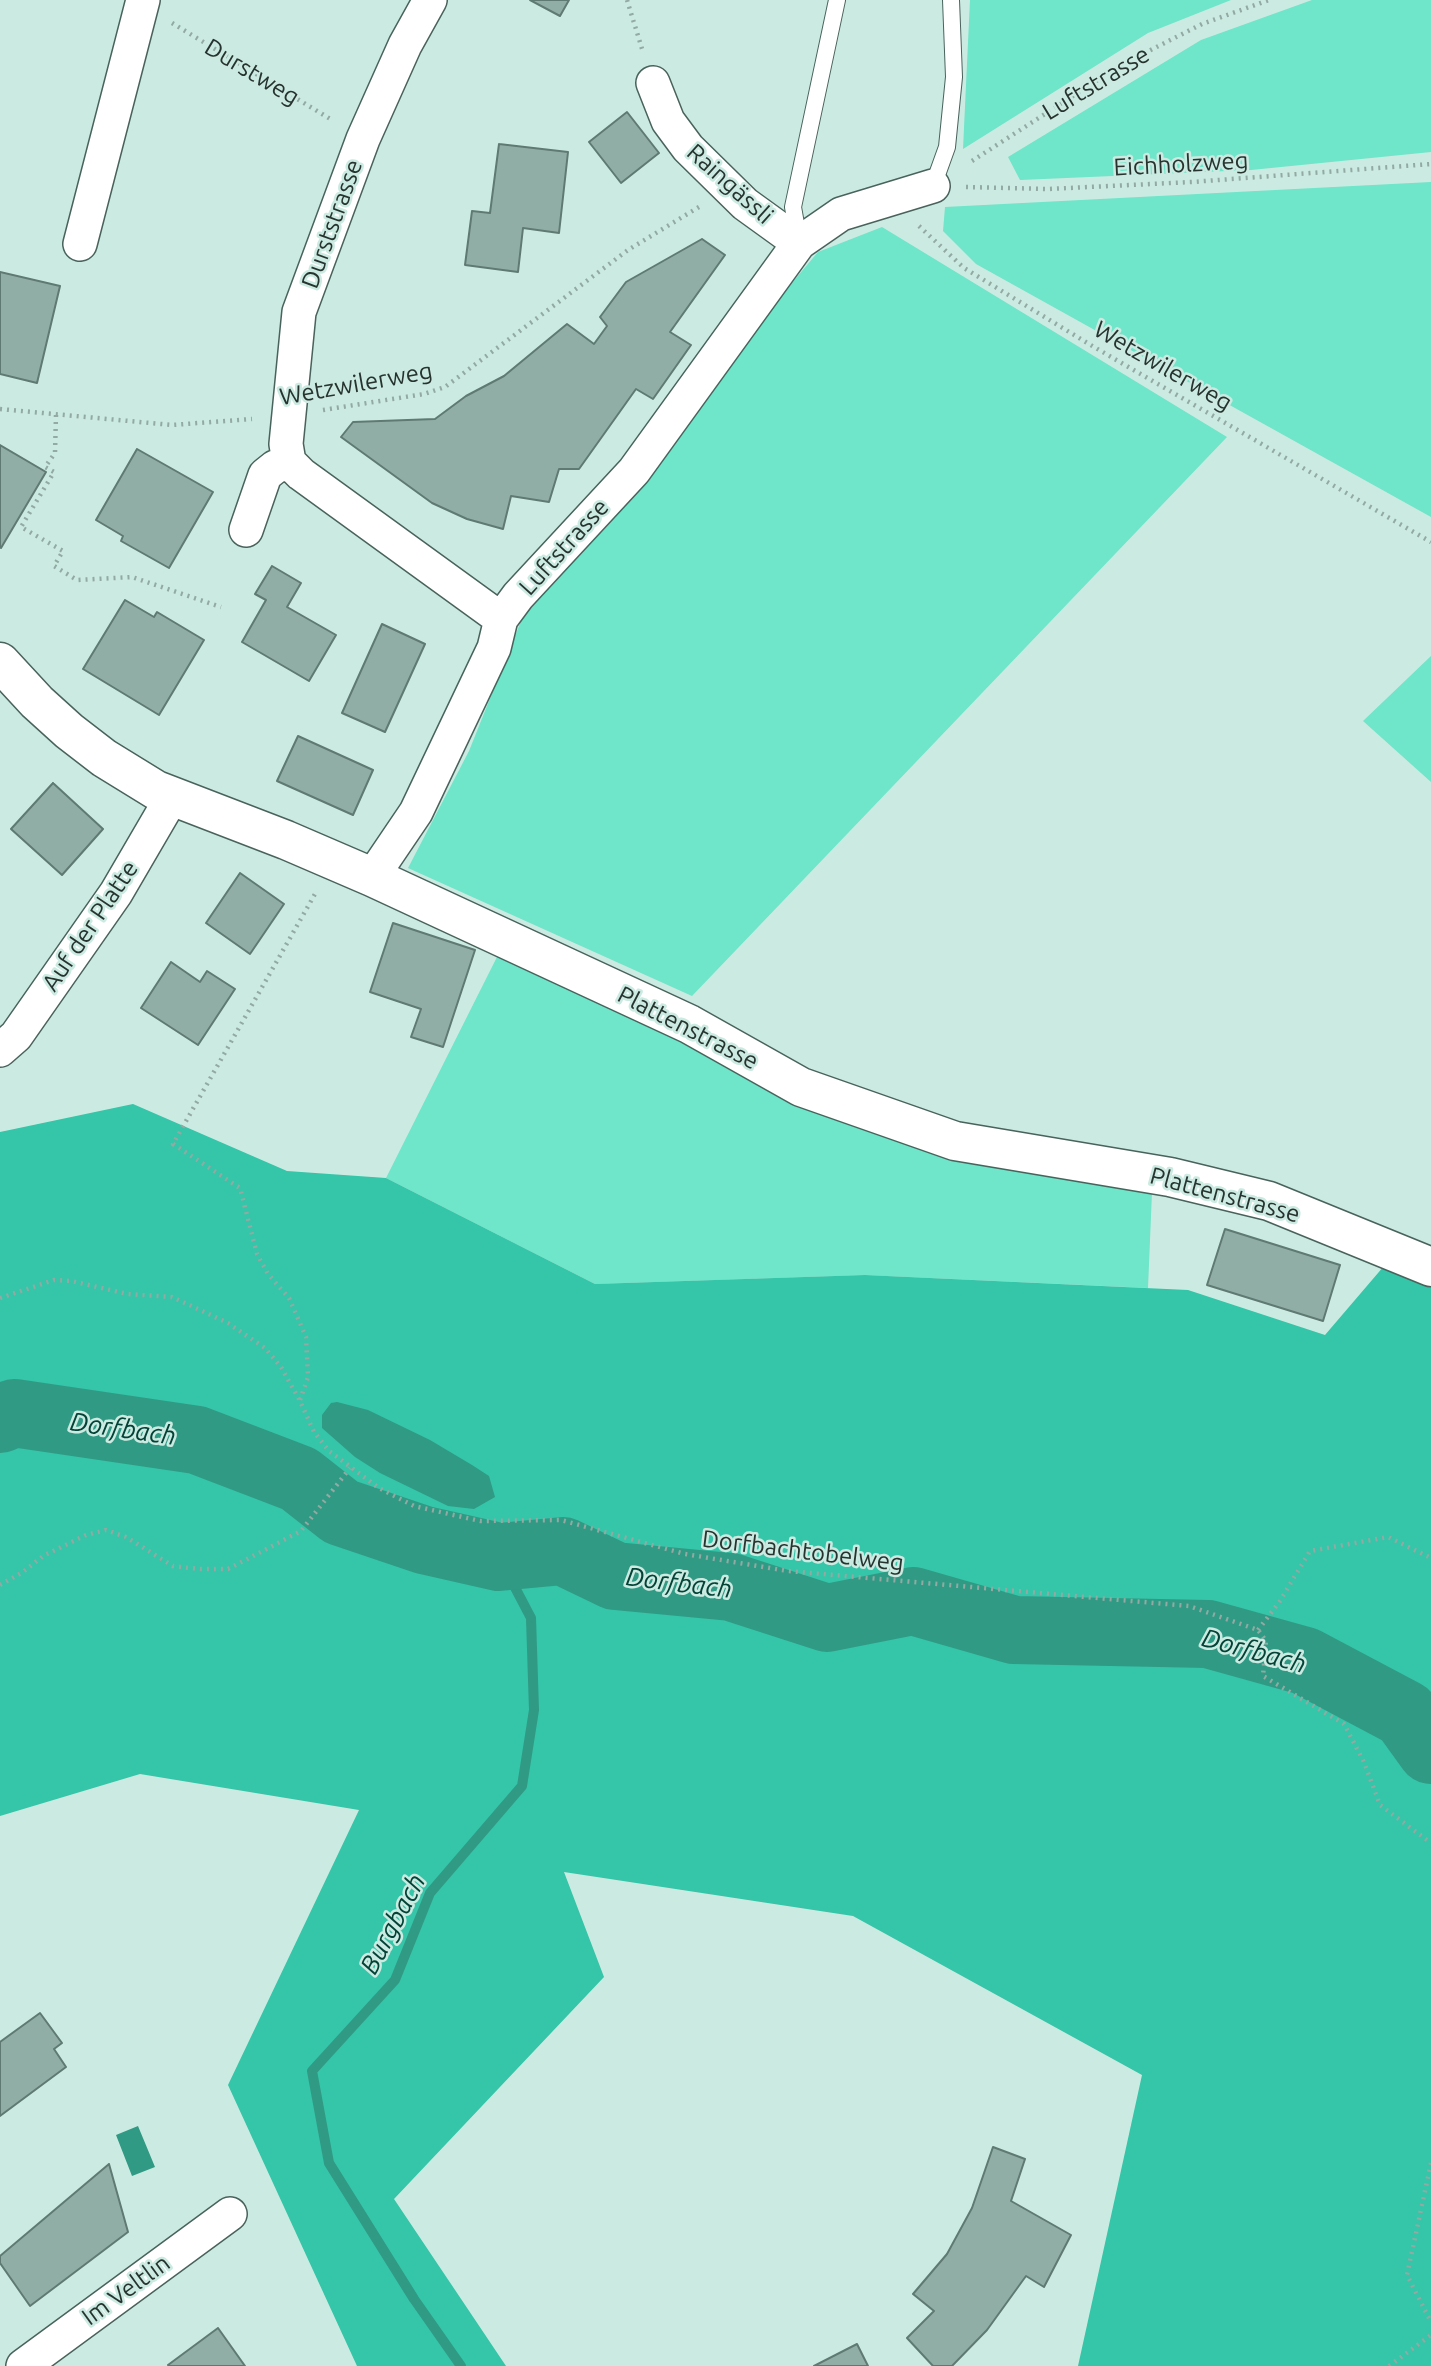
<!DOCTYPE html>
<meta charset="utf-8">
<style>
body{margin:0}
canvas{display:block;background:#cbeae1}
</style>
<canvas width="1431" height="2366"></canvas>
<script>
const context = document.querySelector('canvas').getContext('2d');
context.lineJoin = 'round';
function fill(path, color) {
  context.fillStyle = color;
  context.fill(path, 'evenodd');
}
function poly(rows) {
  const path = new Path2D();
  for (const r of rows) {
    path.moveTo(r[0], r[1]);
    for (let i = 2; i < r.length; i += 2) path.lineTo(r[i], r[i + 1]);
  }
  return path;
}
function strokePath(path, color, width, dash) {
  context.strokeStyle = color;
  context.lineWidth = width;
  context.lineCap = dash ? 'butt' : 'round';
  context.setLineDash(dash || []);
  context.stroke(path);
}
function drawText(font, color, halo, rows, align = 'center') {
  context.font = font + ' Ubuntu,sans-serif';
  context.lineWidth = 5;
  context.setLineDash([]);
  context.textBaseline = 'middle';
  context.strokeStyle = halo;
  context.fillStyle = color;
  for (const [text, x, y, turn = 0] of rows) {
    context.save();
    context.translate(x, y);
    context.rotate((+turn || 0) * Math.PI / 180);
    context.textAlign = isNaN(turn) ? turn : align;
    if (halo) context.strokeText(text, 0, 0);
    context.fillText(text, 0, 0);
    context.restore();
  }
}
fill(poly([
 [970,0,1231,0,1148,33,963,149],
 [1312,0,1431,0,1431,152,1251,170,1020,180,1008,157,1201,40],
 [1431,182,1431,517,976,264,943,231,945,207],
 [882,227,1227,437,692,996,408,868,469,751,523,616,630,501,753,329,818,252],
 [1431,656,1431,782,1363,721],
 [500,951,648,1020,1152,1192,1148,1288,865,1275,595,1284,386,1178]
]), '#6fe5c9');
fill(poly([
 [133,1104,287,1171,386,1178,595,1284,865,1275,1188,1290,1325,1335,1384,1266,1431,1286,1431,2366,1078,2366,1142,2075,853,1916,564,1872,604,1977,394,2199,506,2366,357,2366,228,2085,359,1810,140,1774,0,1816,0,1132]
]), '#35c5a8');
fill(poly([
 [337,1402,368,1410,430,1440,472,1465,489,1476,495,1497,474,1509,448,1506,380,1473,355,1457,322,1428,322,1415,331,1403],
 [138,2126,155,2167,132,2176,116,2135]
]), '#309a84');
strokePath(poly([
 [461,2366,414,2299,329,2163,312,2071,395,1980,430,1893,522,1786,534,1710,531,1618,499,1557]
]), '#309a84', 10);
strokePath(poly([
 [0,1419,14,1413,197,1440,299,1479,341,1512,424,1540,499,1557,563,1551,615,1576,731,1587,827,1618,913,1601,1014,1630,1208,1634,1305,1661,1405,1714,1431,1750]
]), '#309a84', 68);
const building = poly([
 [530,0,569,0,560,16,530,0],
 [627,112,659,153,621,183,589,142,627,112],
 [499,144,568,152,559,233,523,228,518,272,465,265,472,211,490,213,499,144],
 [702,239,725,255,670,332,691,345,653,399,636,389,579,469,559,469,549,502,511,496,503,529,467,519,432,503,341,437,353,422,435,419,466,396,504,376,567,324,594,344,607,326,600,317,626,282,702,239],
 [0,272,60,286,37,383,0,374,0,272],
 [0,445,46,472,1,548,0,547,0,445],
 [137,449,213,492,169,568,121,541,123,536,96,520,137,449],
 [272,566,301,583,287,607,336,635,309,681,242,642,266,600,255,594,272,566],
 [125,600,154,617,157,612,204,640,159,715,83,669,125,600],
 [382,624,425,644,385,732,342,713,382,624],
 [298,736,373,770,353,815,277,781,298,736],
 [53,783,103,829,62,875,11,829,53,783],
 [240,873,284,904,250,954,206,923,240,873],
 [393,923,475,950,443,1047,411,1037,421,1009,370,992,393,923],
 [171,962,200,982,207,971,235,989,198,1045,141,1008,171,962],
 [1225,1229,1340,1265,1323,1321,1207,1285,1225,1229],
 [40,2013,62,2043,54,2049,66,2067,0,2116,0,2042,40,2013],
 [993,2147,1025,2159,1011,2201,1071,2235,1044,2287,1026,2276,987,2330,952,2366,933,2366,907,2338,934,2311,913,2294,947,2254,972,2208,993,2147],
 [109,2164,128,2232,30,2306,0,2263,0,2256,109,2164],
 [218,2328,245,2366,169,2366,168,2365,218,2328],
 [857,2344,868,2366,814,2366,857,2344]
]);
fill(building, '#91aea6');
strokePath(building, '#5f7a73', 2);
const lane = poly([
 [933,186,947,147,954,77,951,0],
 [799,241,793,207,837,0]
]);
const street = poly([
 [430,0,405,45,363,139,299,312,286,444,289,462,301,474,501,619],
 [653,83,668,121,688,148,745,204,799,243],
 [80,244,143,0],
 [246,530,265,475,275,467,289,462],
 [372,877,416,812,494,648,501,619,518,596,634,471,799,243,841,214,933,186],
 [0,1050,16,1036,116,893,172,797],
 [23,2366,230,2214]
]);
const secondary = poly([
 [0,662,37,702,69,731,104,758,156,790,286,840,372,877,689,1024,801,1087,955,1141,1170,1177,1269,1201,1431,1267]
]);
strokePath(lane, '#49635c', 18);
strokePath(street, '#49635c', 36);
strokePath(secondary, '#49635c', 41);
strokePath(poly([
 [627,0,643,52],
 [172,23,332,120],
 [972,161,1121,65,1202,24,1269,0],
 [966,187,1048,189,1192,182,1431,164],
 [919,226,964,268,1094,347,1431,542],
 [0,409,172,425,252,419],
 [323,410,424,394,445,387,628,250,699,207],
 [56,415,55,453,45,467,54,472,21,527,63,551,54,566,77,580,132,577,221,607],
 [0,1298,54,1280,71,1281,128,1294,172,1297,228,1323,265,1348,281,1367,300,1401,314,1432,329,1451,379,1488,414,1506,480,1521,561,1520,685,1554,788,1571,1189,1606,1258,1630,1266,1641,1263,1676,1344,1724,1364,1762,1380,1805,1431,1843],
 [300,1400,308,1377,306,1337,289,1298,268,1274,257,1254,240,1188,173,1144,315,894],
 [0,1585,23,1572,43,1556,86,1535,106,1530,126,1537,173,1566,200,1569,228,1569,301,1531,350,1468],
 [1258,1630,1280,1601,1310,1551,1388,1537,1431,1558],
 [1431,2163,1407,2275,1431,2322],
 [1389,2366,1431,2335]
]), '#92aaa3', 4.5, [2, 5]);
strokePath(lane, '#fff', 16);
strokePath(street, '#fff', 33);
strokePath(secondary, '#fff', 38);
drawText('24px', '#27332f', '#cbeae1', [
 ["Durstweg",252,72,31],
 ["Luftstrasse",1096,83,-31],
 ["Eichholzweg",1181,164,-3],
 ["Raingässli",730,184,42],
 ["Durststrasse",332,224,-70],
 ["Wetzwilerweg",1163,366,30],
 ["Wetzwilerweg",356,384,-10],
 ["Luftstrasse",564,547,-48],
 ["Auf der Platte",90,926,-56],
 ["Plattenstrasse",688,1028,27],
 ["Plattenstrasse",1225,1195,15],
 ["Dorfbachtobelweg",803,1551,7],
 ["Im Veltlin",126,2290,-36]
]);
drawText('italic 26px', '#034337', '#cbeae1', [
 ["Dorfbach",123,1429,8],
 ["Dorfbach",679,1583,7],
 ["Dorfbach",1254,1651,15],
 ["Burgbach",393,1924,-62]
]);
</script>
